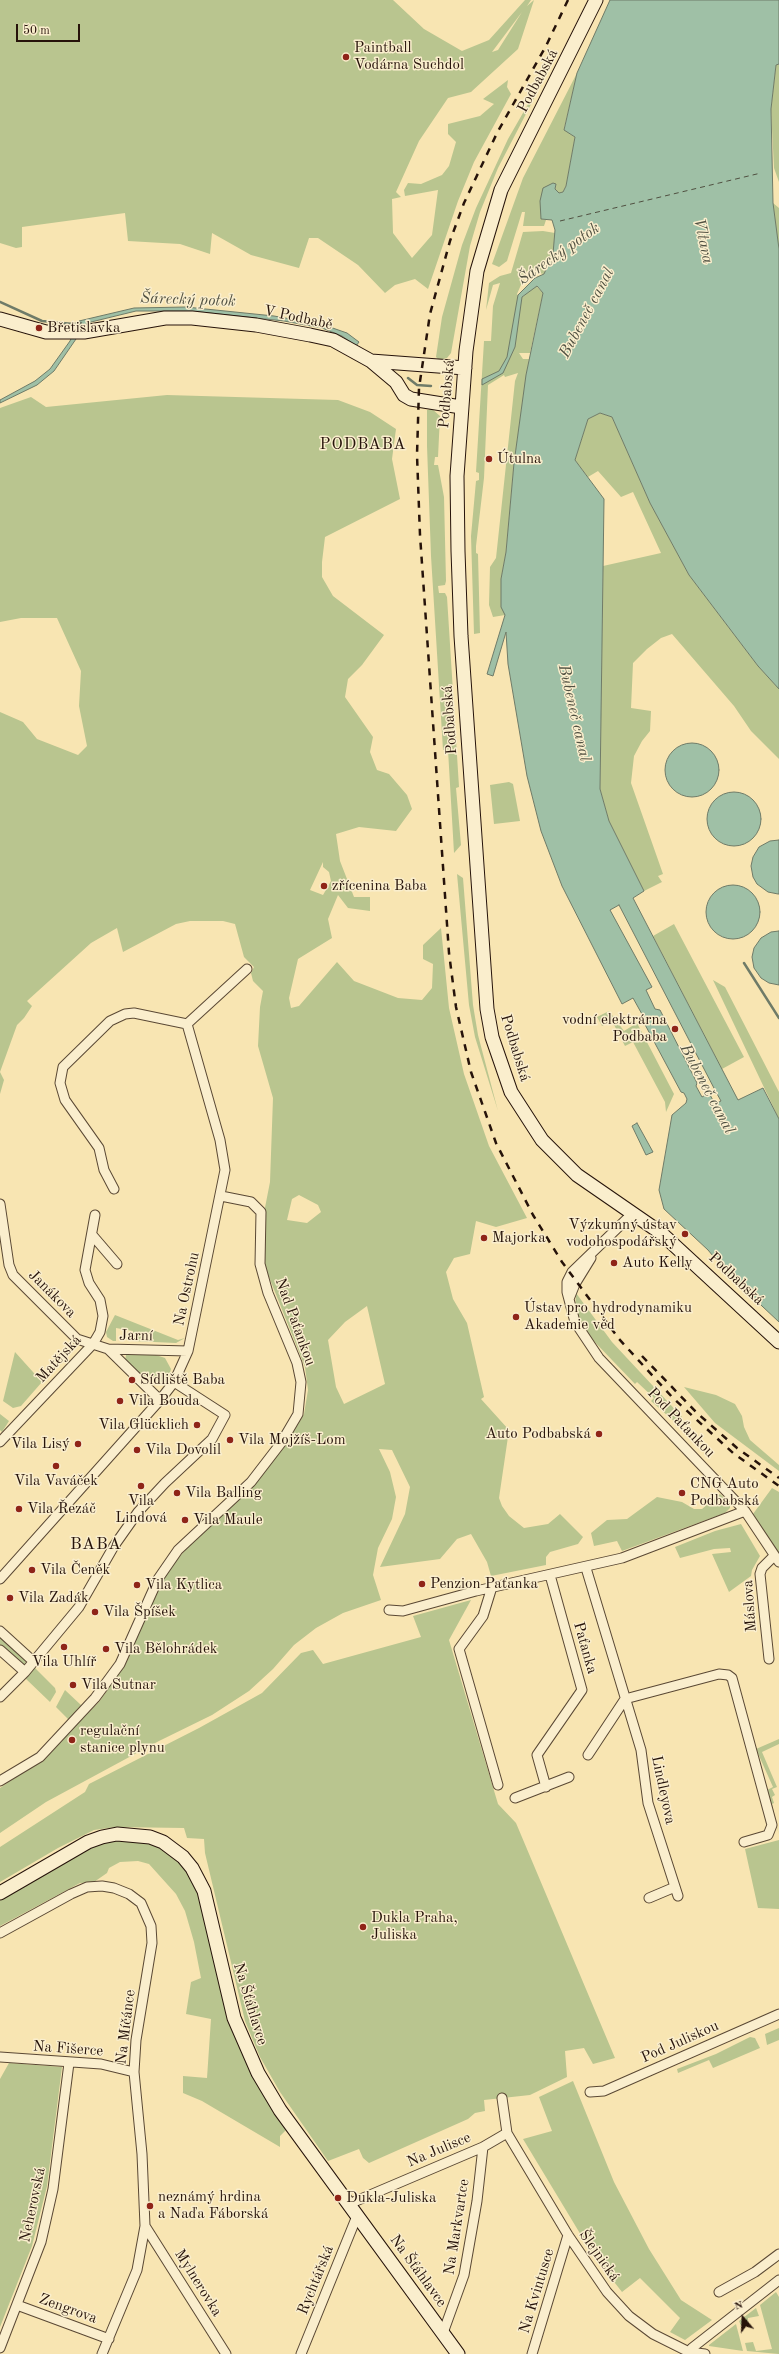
<!DOCTYPE html>
<meta charset="utf-8">
<style>
body{margin:0}
#map{position:relative;width:779px;height:2354px;overflow:hidden;background:#f8e5b2;font-family:"Old Standard TT",serif}
canvas{display:block}
.north{position:absolute;left:723px;top:2298px;width:40px;height:40px;-webkit-text-stroke:3px #faeecd;paint-order:stroke;rotate:341deg;font-size:11px;font-weight:700;line-height:16px;text-align:center;color:#26130a}
.north::after{content:'';display:block;margin:auto;width:14px;height:18px;background:#26130a;clip-path:polygon(50% 0,100% 100%,50% 72%,0 100%)}
.scale{position:absolute;left:16px;top:24px;width:64px;height:18px;box-sizing:border-box;border:2px solid #26130a;border-top:0;padding-left:5px;font-size:12px;line-height:14px;white-space:nowrap;color:#26130a;-webkit-text-stroke:3px #faeecd;paint-order:stroke}
</style>
<div id="map">
<canvas width="779" height="2354"></canvas>
<div class="north">N</div>
<div class="scale">50 m</div>
</div>
<script>
const context = document.querySelector('canvas').getContext('2d');
context.lineJoin = 'round';
function fill(path, color) {
  context.fillStyle = color;
  context.fill(path, 'evenodd');
}
function poly(rows) {
  const path = new Path2D();
  for (const r of rows) {
    if (r.length === 3) {
      path.moveTo(r[0] + r[2], r[1]);
      path.arc(r[0], r[1], r[2], 0, 2 * Math.PI);
      continue;
    }
    path.moveTo(r[0], r[1]);
    for (let i = 2; i < r.length; i += 2) path.lineTo(r[i], r[i + 1]);
  }
  return path;
}
function strokePath(path, color, width, dash) {
  context.strokeStyle = color;
  context.lineWidth = width;
  context.lineCap = dash ? 'butt' : 'round';
  context.setLineDash(dash || []);
  context.stroke(path);
}
function drawText(font, color, halo, rows, align = 'center') {
  context.font = font + ' "Old Standard TT",serif';
  context.lineWidth = 3;
  context.setLineDash([]);
  context.textBaseline = 'middle';
  context.strokeStyle = halo;
  context.fillStyle = color;
  for (const [text, x, y, turn = 0] of rows) {
    context.save();
    context.translate(x, y);
    context.rotate((+turn || 0) * Math.PI / 180);
    context.textAlign = isNaN(turn) ? turn : align;
    if (halo) context.strokeText(text, 0, 0);
    context.fillText(text, 0, 0);
    context.restore();
  }
}
fill(poly([
 [0,0,393,0,424,29,462,51,489,40,525,0,531,0,527,6,534,0,518,49,471,92,448,98,419,141,396,192,401,197,392,199,393,233,412,258,432,235,438,190,405,196,404,190,408,183,421,184,442,175,449,166,456,142,448,134,448,124,480,116,494,104,483,99,508,80,507,87,511,94,474,162,458,201,428,289,415,279,395,285,385,293,358,265,318,238,309,238,299,268,251,255,212,233,210,254,180,244,128,241,125,213,22,227,22,247,16,248,0,243],
 [522,12,498,50,492,52],
 [558,52,498,168,480,212,470,246,451,353,447,358,439,360,436,357,442,317,462,245,476,208,508,139],
 [779,64,779,182,774,168,771,109,776,65],
 [577,73,564,129,575,137,566,186,563,192,559,193,555,189,556,184,541,219,546,220,544,226,523,226,525,212,522,212,507,261,499,267,492,264,523,178],
 [773,203,779,208,779,249,777,242],
 [543,231,555,233,553,254,544,274,527,271,517,294,521,301,522,297,536,286,543,293,530,353,519,353,523,359,529,359,514,463,506,552,501,579,505,615,493,617,489,605,490,567,496,558,515,381,518,373,505,377,504,375,488,385,484,478,476,546,476,553,478,554,480,633,474,634,471,536,476,481,479,480,479,473,476,472,484,341,491,341,493,306,500,283,493,285,486,310,489,283,500,276,511,273,523,232],
 [167,395,338,400,370,412,396,429,392,459,400,499,325,537,322,562,322,577,333,596,384,635,362,665,348,679,345,697,373,737,370,752,377,770,389,774,407,795,412,809,396,831,359,827,336,834,340,861,354,897,370,897,370,911,348,908,338,895,328,919,332,938,298,959,289,998,291,1008,299,1006,337,962,354,981,398,998,422,1000,432,988,433,964,423,959,423,945,441,928,449,1008,464,1074,489,1146,527,1218,496,1227,476,1221,470,1254,454,1258,446,1272,453,1299,467,1323,484,1397,481,1399,509,1430,499,1498,502,1506,509,1516,524,1528,548,1524,560,1514,583,1537,578,1544,550,1552,546,1557,546,1565,491,1576,487,1562,471,1534,457,1539,440,1559,380,1567,405,1514,410,1487,392,1450,379,1449,390,1472,396,1497,392,1519,378,1548,373,1575,381,1600,343,1613,316,1628,294,1645,273,1669,249,1691,212,1715,159,1741,46,1802,0,1833,0,1788,41,1760,99,1702,125,1665,159,1586,170,1568,192,1542,253,1485,283,1449,304,1414,308,1390,305,1367,263,1262,262,1223,270,1182,273,1098,258,1046,260,1007,263,991,253,981,251,973,254,967,244,957,235,924,223,921,190,921,176,924,123,952,117,928,91,943,27,1001,32,1006,24,1018,17,1025,0,1072,4,1080,0,1094,0,712,23,722,37,739,78,755,87,746,79,706,81,671,57,618,21,618,0,622,0,408,31,397,46,407],
 [323,862,323,867,329,872,331,881,323,895,310,890],
 [299,1195,318,1205,321,1212,307,1223,287,1220,292,1199],
 [367,1306,385,1384,344,1404,336,1387,328,1340,345,1322],
 [432,409,440,416,438,457,435,457,434,465,438,465,444,497,446,581,445,585,438,586,439,593,445,593,447,597,459,787,456,788,461,845,454,853,448,750,443,750,431,556,427,446,427,410],
 [600,413,612,417,650,503,689,575,758,666,779,689,779,759,751,731,734,706,672,634,661,638,647,649,633,663,631,708,651,711,650,731,642,741,634,756,631,783,663,874,658,876,662,882,644,891,609,821,600,789,603,566,661,553,633,492,621,497,598,471,588,477,575,460,588,419],
 [509,782,513,784,520,821,494,824,490,785],
 [457,874,463,878,473,1005,478,1035,498,1111,475,1037,469,1005],
 [674,924,744,1057,722,1069,653,936],
 [713,980,725,987,779,1092,779,1119],
 [609,1011,624,1031,637,1023,674,1094,666,1112,665,1102,633,1042,625,1046,612,1021,602,1026,597,1017],
 [576,1293,612,1342,682,1417,676,1423,651,1401,654,1398,637,1382,635,1384,589,1336,575,1309],
 [115,1315,178,1340,185,1338,176,1343,132,1341,133,1331,116,1328,116,1341,113,1341,107,1337,106,1332],
 [15,1352,42,1382,21,1406,13,1408,3,1401],
 [132,1353,156,1355,165,1358,171,1369,168,1380,162,1385,151,1384,125,1361,126,1355],
 [684,1387,716,1395,735,1404,742,1416,744,1427,750,1440,779,1465,779,1471,715,1423],
 [0,1414,9,1421,2,1432,0,1430],
 [772,1488,779,1492,779,1555,753,1514],
 [720,1494,730,1503,730,1508,725,1513,622,1551,617,1541,594,1546,591,1533,607,1520,627,1519,657,1497,682,1502,694,1509,702,1509],
 [741,1524,760,1556,752,1570,751,1576,729,1592,712,1554,731,1552,730,1548,714,1549,680,1558,675,1547,715,1531],
 [471,1600,449,1640,498,1804,516,1823,615,2058,593,2064,584,2048,565,2051,567,2077,530,2095,484,2100,485,2111,475,2113,468,2119,369,2163,363,2158,359,2149,328,2161,280,2092,260,2057,245,2021,205,1853,204,1839,187,1838,184,1828,116,1827,94,1830,58,1848,0,1882,0,1847,85,1792,89,1784,199,1728,262,1693,301,1653,313,1650,323,1664,421,1637,413,1616],
 [0,1637,26,1661,25,1666,22,1665,0,1645],
 [35,1668,55,1688,56,1692,50,1702,25,1678],
 [65,1690,82,1706,69,1720,56,1707],
 [779,1739,779,1744,762,1752,777,1787,772,1789,775,1795,772,1797,774,1803,772,1804,779,1835,767,1790,773,1787,756,1749],
 [118,1840,149,1843,161,1847,170,1853,187,1871,199,1893,223,2000,237,2041,252,2076,287,2129,280,2136,280,2147,202,2101,183,2093,183,2076,207,2078,211,2019,186,2014,191,1982,201,1978,194,1942,185,1911,176,1894,149,1864,138,1861,120,1862,109,1868,107,1873,94,1882,80,1883,0,1926,0,1900,91,1847],
 [779,1840,779,1909,758,1908,745,1849],
 [779,2028,779,2040,767,2045,765,2034],
 [750,2037,755,2038,760,2048,713,2068,709,2060,678,2073,677,2069,716,2054],
 [9,2063,62,2067,47,2186,32,2246,0,2327,0,2079],
 [573,2081,614,2182,649,2249,681,2300,712,2320,685,2340,670,2332,680,2318,640,2278,622,2292,593,2255,523,2139,552,2131,539,2097],
 [776,2292,779,2297,779,2354,747,2351,745,2343,753,2342,756,2351,772,2349,760,2305],
 [756,2308,759,2316,748,2318,748,2324,741,2326,739,2321],
 [736,2324,743,2351,709,2346,709,2345]
]), '#b9c58f');
const water = poly([
 [610,0,779,0,779,64,776,65,771,109,773,203,779,249,779,689,758,666,689,575,650,503,612,417,600,413,588,419,575,460,604,499,600,789,609,821,644,891,633,898,738,1100,763,1088,779,1119,779,1322,729,1275,708,1250,664,1209,659,1190,672,1115,686,1103,687,1099,684,1093,681,1092,642,1019,643,1016,633,998,622,1004,562,886,541,831,527,776,508,664,506,632,493,676,487,674,505,615,501,607,501,579,506,552,514,463,526,375,543,293,537,286,522,297,515,347,503,373,482,385,482,379,499,371,507,357,518,295,535,278,544,274,553,254,555,230,552,220,541,219,540,201,543,188,553,183,556,184,555,189,559,193,563,192,566,186,575,137,564,130,577,73,610,0],
 [619,905,716,1092,721,1101,715,1104,709,1093,702,1097,696,1086,697,1083,660,1010,655,1009,646,990,652,987,610,910,619,905],
 [186,307,274,316,324,325,347,333,359,342,356,346,342,336,322,328,284,321,191,311,136,311,87,323,54,371,37,385,0,403,0,400,35,381,50,369,70,341,79,321,134,308,186,307],
 [692,770,27],
 [734,819,27],
 [779,840,779,894,778,894,768,892,757,884,753,877,751,866,753,857,759,847,770,841,779,840],
 [733,912,27],
 [779,931,779,985,769,983,761,978,754,968,752,957,754,948,761,938,771,932,779,931],
 [637,1123,653,1152,646,1155,632,1126,637,1123]
]);
fill(water, '#9fc0a6');
strokePath(water, '#6f7b68', 1);
strokePath(poly([
 [0,302,42,321,73,324,81,323],
 [408,378,417,385,431,386],
 [744,963,779,1018]
]), '#6f7b68', 2.5);
strokePath(poly([
 [560,221,761,173]
]), '#505041', 1, [5, 4]);
const street = poly([
 [187,1024,247,969],
 [114,1189,104,1170,99,1148,65,1100,60,1083,63,1067,110,1021,125,1014,134,1013,187,1024],
 [0,1204,9,1265,13,1275,77,1339,108,1349,188,1351],
 [633,1213,572,1272,567,1282,567,1292,575,1322,599,1358,745,1511,779,1562],
 [93,1236,117,1264],
 [569,1299,575,1284,591,1258],
 [108,1349,160,1400],
 [0,1442,93,1344,100,1332,103,1316,100,1300,89,1283,85,1270,95,1215],
 [586,1568,641,1750,648,1803,678,1896],
 [0,1579,160,1400,174,1382,188,1351,225,1170,220,1140,187,1024],
 [492,1587,483,1616,459,1649,498,1785],
 [389,1610,403,1611,476,1591,622,1558,745,1511],
 [0,1631,34,1662],
 [0,1650,25,1672],
 [769,1659,760,1574,762,1568,774,1556],
 [0,1697,25,1672,79,1607,114,1546,138,1512,165,1483,212,1439,225,1415,174,1382],
 [625,1699,719,1674,728,1675,732,1678,772,1825,768,1835,744,1842],
 [588,1755,625,1699],
 [0,1781,40,1757,95,1698,120,1664,158,1579,178,1550,251,1482,281,1443,298,1414,301,1382,297,1363,268,1293,260,1264,261,1212,251,1202,221,1196],
 [546,1787,537,1755,582,1690,550,1575],
 [515,1798,569,1777],
 [649,1898,675,1887],
 [0,1933,71,1894,87,1887,102,1886,114,1888,129,1894,141,1903,151,1926,152,1943,136,2040,134,2072,142,2154,145,2226,137,2270,102,2354],
 [0,2057,101,2064,134,2072],
 [590,2092,604,2091,779,2014],
 [502,2098,507,2133,568,2235,607,2292,629,2316,653,2334,689,2352,705,2354],
 [349,2204,483,2147,507,2133],
 [145,2226,226,2354],
 [719,2292,755,2272,779,2254],
 [17,2305,109,2339],
 [443,2333,464,2275,477,2201,483,2147],
 [0,2348,41,2242,53,2189,69,2063],
 [301,2354,357,2216],
 [532,2354,568,2235],
 [688,2354,692,2348,779,2280]
]);
const secondary = poly([
 [596,0,501,190,477,271,466,351,457,476,458,551,461,636,487,1009,492,1037,511,1092,542,1140,577,1175,661,1233,779,1342],
 [0,319,46,332,84,332,165,318,192,318,256,325,310,335,333,340,371,361,396,382,404,395,411,399,461,407],
 [371,361,465,368],
 [0,1893,88,1842,102,1837,117,1834,150,1837,163,1842,183,1857,192,1868,204,1891,234,2018,258,2073,280,2110,458,2354]
]);
strokePath(street, '#5a4834', 11);
strokePath(secondary, '#26130a', 15);
strokePath(street, '#faeecd', 9);
strokePath(secondary, '#faeecd', 13);
strokePath(poly([
 [568,0,546,46,497,133,464,203,450,241,430,314,419,388,417,455,420,535,449,953,456,1007,471,1072,496,1143,533,1215,562,1262,619,1339,673,1398,733,1453,779,1486],
 [642,1356,697,1413,737,1448,779,1478]
]), '#26130a', 2.5, [7, 7]);
for (const [x, y, r, color] of [
 [346,57,4,"#8f2418"],
 [39,328,4,"#8f2418"],
 [489,459,4,"#8f2418"],
 [324,886,4,"#8f2418"],
 [675,1029,4,"#8f2418"],
 [685,1234,4,"#8f2418"],
 [484,1238,4,"#8f2418"],
 [614,1263,4,"#8f2418"],
 [516,1317,4,"#8f2418"],
 [132,1380,4,"#8f2418"],
 [120,1401,4,"#8f2418"],
 [197,1425,4,"#8f2418"],
 [599,1434,4,"#8f2418"],
 [230,1440,4,"#8f2418"],
 [78,1444,4,"#8f2418"],
 [137,1450,4,"#8f2418"],
 [56,1466,4,"#8f2418"],
 [141,1486,4,"#8f2418"],
 [177,1493,4,"#8f2418"],
 [682,1493,4,"#8f2418"],
 [19,1509,4,"#8f2418"],
 [185,1520,4,"#8f2418"],
 [32,1570,4,"#8f2418"],
 [422,1584,4,"#8f2418"],
 [137,1585,4,"#8f2418"],
 [10,1598,4,"#8f2418"],
 [95,1612,4,"#8f2418"],
 [64,1647,4,"#8f2418"],
 [106,1649,4,"#8f2418"],
 [73,1685,4,"#8f2418"],
 [72,1740,4,"#8f2418"],
 [363,1927,4,"#8f2418"],
 [338,2198,4,"#8f2418"],
 [150,2206,4,"#8f2418"]
]) {
  const dot = new Path2D();
  dot.arc(x, y, r, 0, 2 * Math.PI);
  context.fillStyle = color;
  context.fill(dot);
  strokePath(dot, '#faeecd', 1.5);
}
drawText('15px', '#26130a', '#faeecd', [
 ["Paintball",354,48],
 ["Vodárna Suchdol",354,65],
 ["Břetislavka",47,328],
 ["Útulna",497,459],
 ["zřícenina Baba",332,886],
 ["vodní elektrárna",667,1020,"right"],
 ["Podbaba",667,1037,"right"],
 ["Výzkumný ústav",677,1225,"right"],
 ["vodohospodářský",677,1242,"right"],
 ["Majorka",492,1238],
 ["Auto Kelly",622,1263],
 ["Ústav pro hydrodynamiku",524,1308],
 ["Akademie věd",524,1325],
 ["Sídliště Baba",140,1380],
 ["Vila Bouda",128,1401],
 ["Vila Glücklich",189,1425,"right"],
 ["Auto Podbabská",591,1434,"right"],
 ["Vila Mojžíš-Lom",238,1440],
 ["Vila Lisý",70,1444,"right"],
 ["Vila Dovolil",145,1450],
 ["Vila Vaváček",56,1481,"center"],
 ["CNG Auto",690,1484],
 ["Podbabská",690,1501],
 ["Vila Balling",185,1493],
 ["Vila",141,1501,"center"],
 ["Lindová",141,1518,"center"],
 ["Vila Řezáč",27,1509],
 ["Vila Maule",193,1520],
 ["Vila Čeněk",40,1570],
 ["Penzion Paťanka",430,1584],
 ["Vila Kytlica",145,1585],
 ["Vila Zadák",18,1598],
 ["Vila Špíšek",103,1612],
 ["Vila Bělohrádek",114,1649],
 ["Vila Uhlíř",64,1662,"center"],
 ["Vila Sutnar",81,1685],
 ["regulační",80,1731],
 ["stanice plynu",80,1748],
 ["Dukla Praha,",371,1918],
 ["Juliska",371,1935],
 ["neznámý hrdina",158,2197],
 ["a Naďa Fáborská",158,2214],
 ["Dukla-Juliska",346,2198]
], 'left');
drawText('15px', '#26130a', '#faeecd', [
 ["Podbabská",538,81,-62],
 ["V Podbabě",298,318,12],
 ["Podbabská",447,394,-85],
 ["Podbabská",450,720,-94],
 ["Podbabská",515,1048,73],
 ["Podbabská",736,1279,43],
 ["Na Ostrohu",187,1289,-78],
 ["Janákova",52,1294,45],
 ["Nad Paťankou",295,1322,70],
 ["Jarní",136,1336,1],
 ["Matějská",59,1359,-47],
 ["Pod Paťankou",681,1423,46],
 ["Máslova",750,1606,-94],
 ["Paťanka",585,1648,74],
 ["Lindleyova",663,1790,78],
 ["Na Šťáhlavce",250,2004,73],
 ["Na Míčánce",126,2027,-83],
 ["Pod Juliskou",680,2042,-24],
 ["Na Fišerce",68,2049,4],
 ["Na Julisce",439,2150,-23],
 ["Neherovská",33,2205,-78],
 ["Na Markvartce",457,2227,-81],
 ["Šlejnická",599,2256,55],
 ["Na Šťáhlavce",418,2271,54],
 ["Rychtářská",316,2280,-68],
 ["Mylnerovka",198,2283,58],
 ["Na Kvintusce",537,2291,-73],
 ["Zengrova",68,2309,20]
]);
drawText('italic 16px', '#505041', '#faeecd', [
 ["Vltava",703,241,78],
 ["Šárecký potok",559,254,-35],
 ["Šárecký potok",188,300,2],
 ["Bubeneč canal",587,313,-62],
 ["Bubeneč canal",574,713,77],
 ["Bubeneč canal",707,1089,62]
]);
context.letterSpacing = '1px';
drawText('16px', '#26130a', '#faeecd', [
 ["PODBABA",363,445]
]);
context.letterSpacing = '0px';
context.letterSpacing = '1px';
drawText('17px', '#26130a', '#faeecd', [
 ["BABA",96,1545]
]);
context.letterSpacing = '0px';
</script>
